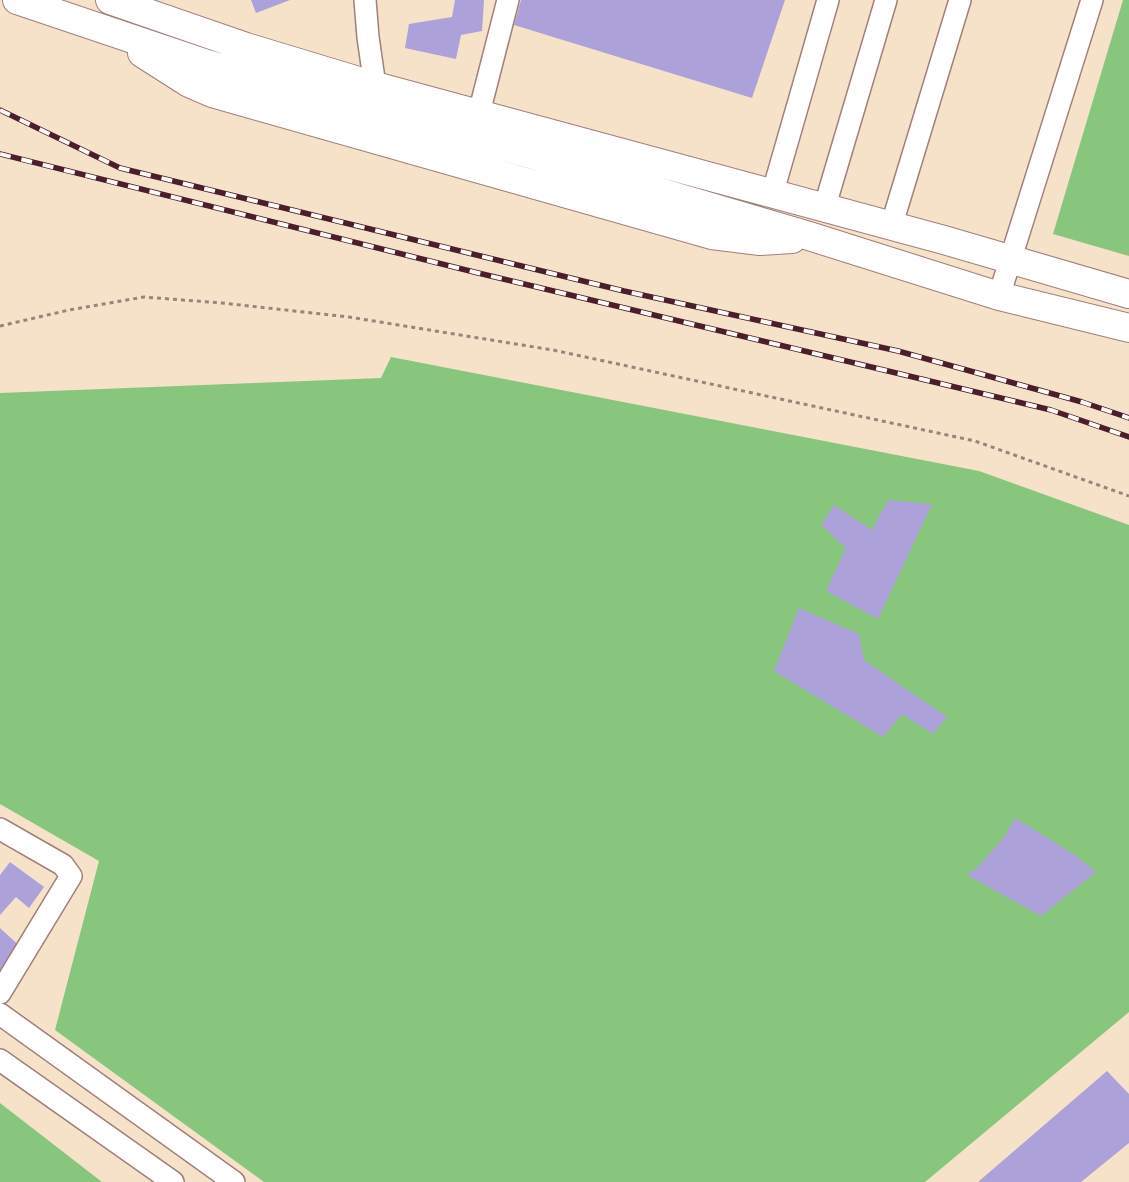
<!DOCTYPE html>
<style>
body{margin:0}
canvas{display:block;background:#f6e1c9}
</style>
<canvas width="1129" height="1182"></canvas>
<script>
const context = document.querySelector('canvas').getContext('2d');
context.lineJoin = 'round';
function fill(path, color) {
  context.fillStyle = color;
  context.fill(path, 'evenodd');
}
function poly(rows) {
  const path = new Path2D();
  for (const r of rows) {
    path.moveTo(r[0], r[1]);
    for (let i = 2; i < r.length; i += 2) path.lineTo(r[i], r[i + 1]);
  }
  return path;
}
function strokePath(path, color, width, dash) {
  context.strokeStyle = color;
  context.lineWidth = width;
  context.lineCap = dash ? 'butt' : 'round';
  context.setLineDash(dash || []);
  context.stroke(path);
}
fill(poly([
 [1123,0,1129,0,1129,256,1053,234],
 [391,357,979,471,1129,525,1129,1012,925,1182,264,1182,55,1030,99,861,0,804,0,393,381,378],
 [0,1103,102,1182,0,1182]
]), '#87c67c');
fill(poly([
 [251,0,290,0,256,13],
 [455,0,484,0,482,31,461,35,456,59,405,48,409,24,452,17],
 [521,0,785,0,752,98,514,25],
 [888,500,932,504,878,619,826,591,846,548,821,525,834,505,872,530],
 [799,608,859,634,864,660,947,717,933,734,902,714,883,737,774,671],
 [1015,818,1075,855,1096,872,1041,916,967,875,979,866,1004,837],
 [10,862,44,887,29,908,16,897,0,915,0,875],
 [0,928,24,950,0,989],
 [1107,1071,1129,1094,1129,1143,1081,1182,978,1182]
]), '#ada1da');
const street = poly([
 [365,0,368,37,375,86],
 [479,113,508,0],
 [772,195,828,0],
 [824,209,886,0],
 [891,227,960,0],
 [999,296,1092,0],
 [0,829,63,865,71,876,0,993],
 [0,1014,234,1182],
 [0,1060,173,1182]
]);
const secondary = poly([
 [17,0,207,64,530,154,809,236,999,296,1129,328],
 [110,0,246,47,375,86,944,240,1129,294],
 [142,53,189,83,212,93,712,235,760,241,792,239]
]);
strokePath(street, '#a0807a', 24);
strokePath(secondary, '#a0807a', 30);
strokePath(poly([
 [0,326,69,310,144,297,222,303,349,317,553,350,975,441,1129,496]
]), '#a0807a', 3, [4, 4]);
strokePath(street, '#fff', 21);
strokePath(secondary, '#fff', 28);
const rail = poly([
 [0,110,120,168,624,291,898,351,1082,402,1129,418],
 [0,154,474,272,1051,410,1129,437]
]);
strokePath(rail, '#4a1f2b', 5.5);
strokePath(rail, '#fdfcf7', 4, [11]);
</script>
